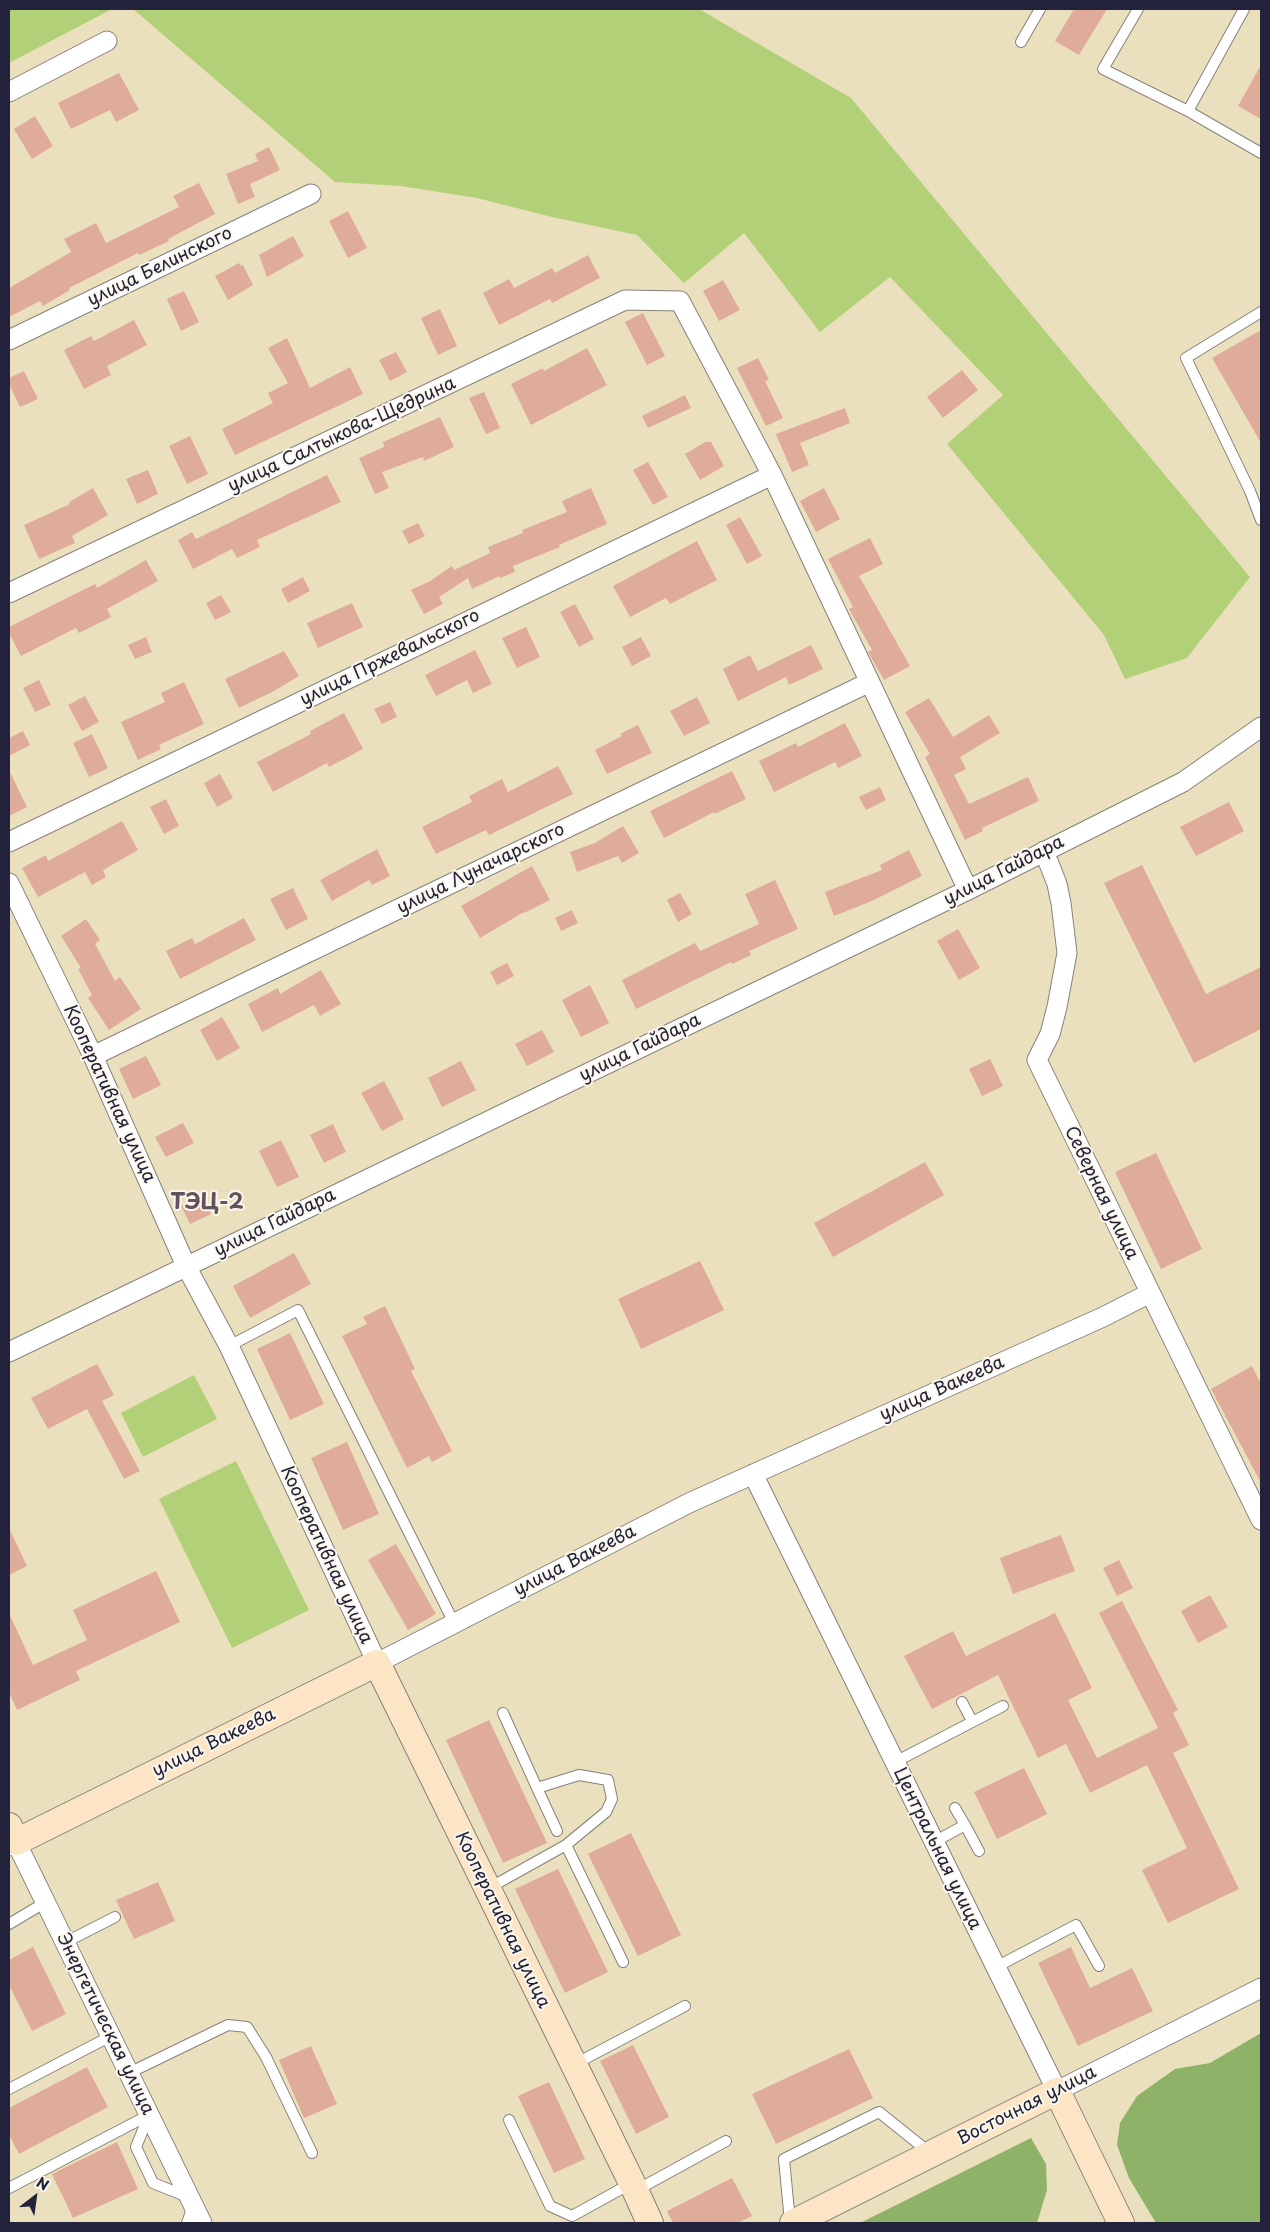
<!DOCTYPE html>
<meta charset="utf-8">
<style>
body{margin:0}
#map{position:relative;width:1270px;height:2232px;overflow:hidden;background:#ebe0bd;font-family:"Playpen Sans",sans-serif}
canvas{display:block}
.frame{position:absolute;inset:0;border:10px solid #22223b;pointer-events:none}
.north{position:absolute;left:10px;top:2172px;width:50px;height:50px;-webkit-text-stroke:4px #fbf7ec;paint-order:stroke;rotate:30deg;font-size:14px;font-weight:700;line-height:20px;text-align:center;color:#22223b}
.north::after{content:'';display:block;margin:auto;width:18px;height:22px;background:#22223b;clip-path:polygon(50% 0,100% 100%,50% 72%,0 100%)}
</style>
<div id="map">
<canvas width="1270" height="2232"></canvas>
<div class="frame"></div>
<div class="north">N</div>
</div>
<script>
const context = document.querySelector('canvas').getContext('2d');
context.lineJoin = 'round';
function fill(path, color) {
  context.fillStyle = color;
  context.fill(path, 'evenodd');
}
function poly(rows) {
  const path = new Path2D();
  for (const r of rows) {
    path.moveTo(r[0], r[1]);
    for (let i = 2; i < r.length; i += 2) path.lineTo(r[i], r[i + 1]);
  }
  return path;
}
function strokePath(path, color, width, dash) {
  context.strokeStyle = color;
  context.lineWidth = width;
  context.lineCap = dash ? 'butt' : 'round';
  context.setLineDash(dash || []);
  context.stroke(path);
}
function drawText(font, color, halo, rows, align = 'center') {
  context.font = font + ' "Playpen Sans",sans-serif';
  context.lineWidth = 4;
  context.setLineDash([]);
  context.textBaseline = 'middle';
  context.strokeStyle = halo;
  context.fillStyle = color;
  for (const [text, x, y, turn = 0] of rows) {
    context.save();
    context.translate(x, y);
    context.rotate((+turn || 0) * Math.PI / 180);
    context.textAlign = isNaN(turn) ? turn : align;
    if (halo) context.strokeText(text, 0, 0);
    context.fillText(text, 0, 0);
    context.restore();
  }
}
fill(poly([
 [9,9,112,9,9,63],
 [133,9,699,9,851,98,1250,577,1187,658,1125,679,1104,635,947,444,1003,395,890,277,820,332,744,233,684,283,637,235,552,217,477,198,401,186,335,182],
 [194,1375,217,1419,143,1457,121,1413],
 [236,1461,309,1610,232,1648,159,1499]
]), '#b2d077');
fill(poly([
 [1261,2033,1261,2223,1156,2223,1129,2178,1117,2145,1120,2123,1137,2096,1175,2069,1210,2063],
 [1031,2138,1046,2164,1047,2190,1037,2223,860,2223]
]), '#8db268');
fill(poly([
 [1074,9,1107,9,1079,55,1055,41],
 [1261,65,1261,119,1238,106],
 [119,73,139,110,116,122,110,110,71,129,58,103],
 [35,116,53,146,32,159,14,129],
 [269,147,280,170,250,184,255,197,238,204,226,174,258,161,255,154],
 [199,183,215,214,168,239,169,241,139,255,138,253,69,288,70,290,43,306,40,301,9,317,9,288,71,252,64,239,96,223,106,243,179,207,173,196],
 [348,211,367,248,348,258,329,221],
 [293,236,304,256,267,277,259,255],
 [588,255,600,278,552,303,550,299,499,325,483,293,509,279,514,288,552,268,555,273],
 [239,263,241,266,243,265,253,285,228,300,215,276],
 [723,280,740,310,719,321,703,291],
 [184,291,199,322,181,331,167,299],
 [440,309,457,346,438,355,421,318],
 [643,313,665,356,647,365,625,322],
 [134,320,147,345,107,366,111,375,84,389,64,350,91,336,94,341],
 [1261,330,1261,443,1212,358],
 [287,338,310,388,350,367,363,394,235,455,222,429,273,403,268,393,288,383,268,348],
 [587,348,607,385,531,425,511,384,543,368,544,371],
 [396,352,407,372,390,381,379,360],
 [758,358,769,380,765,381,783,418,766,426,737,368],
 [962,370,978,390,943,418,927,397],
 [24,371,38,399,20,407,9,384,9,378],
 [484,392,500,428,486,434,469,398],
 [685,395,691,408,648,428,642,416],
 [845,408,850,423,800,443,809,465,792,472,776,434],
 [440,417,454,447,424,461,423,457,382,472,389,488,375,494,359,458,384,447,383,442],
 [190,436,208,474,187,484,169,446],
 [705,442,711,442,724,466,700,480,685,454],
 [648,462,668,497,653,505,633,470],
 [148,470,158,494,137,504,126,479],
 [327,475,341,502,257,540,260,547,237,558,232,549,193,569,178,540,192,532,196,539],
 [93,488,108,515,72,536,75,543,39,559,24,525,70,504,69,502],
 [591,488,607,524,559,545,560,547,513,566,515,572,500,578,499,576,472,589,468,578,439,597,443,604,424,614,411,590,430,581,452,566,454,570,490,553,488,547,523,533,522,530,567,512,562,501],
 [824,488,840,519,816,532,800,501],
 [740,517,762,556,747,564,726,525],
 [418,523,425,536,409,544,402,531],
 [870,538,883,564,859,576,910,666,884,680,868,652,872,650,849,609,853,607,828,559],
 [697,541,717,580,670,604,666,598,630,617,613,586],
 [146,560,158,581,107,609,111,617,79,633,76,628,21,656,9,633,9,627,95,584,97,588],
 [303,577,310,591,288,603,281,589],
 [221,595,231,612,215,620,206,603],
 [352,603,363,627,318,648,307,623],
 [575,604,594,639,579,647,560,612],
 [526,627,540,657,517,668,502,638],
 [146,637,152,652,135,659,128,645],
 [641,637,651,656,632,666,622,647],
 [811,645,823,669,789,685,786,677,738,701,723,669,750,655,758,671],
 [475,650,492,684,473,693,467,680,436,696,425,675],
 [284,651,299,676,274,691,239,708,225,679],
 [39,680,51,705,35,712,23,688],
 [184,682,204,724,159,745,161,749,138,760,121,722,165,702,161,693],
 [85,696,99,722,82,731,68,705],
 [697,697,710,723,684,736,670,711],
 [929,698,953,737,989,715,1000,733,960,757,966,769,954,775,969,804,1028,777,1039,801,982,828,983,831,965,840,925,757,930,754,905,712],
 [390,702,397,717,382,724,374,709],
 [344,713,363,749,329,767,327,763,273,792,257,762,311,734,310,731],
 [845,723,862,756,838,768,835,762,774,792,759,761,796,743,798,747],
 [638,725,652,753,607,774,595,750,622,736,620,734],
 [23,731,30,745,9,756,9,738],
 [92,734,108,768,89,777,73,743],
 [558,766,573,794,489,835,486,830,436,854,422,827,472,802,469,796,502,779,508,792],
 [9,770,27,807,9,816],
 [732,771,746,799,714,814,714,812,664,838,650,811],
 [220,774,233,798,217,807,204,783],
 [880,787,886,800,866,810,859,797],
 [166,799,179,826,164,834,150,807],
 [1229,802,1244,831,1196,856,1180,827],
 [122,821,138,850,103,870,106,877,92,885,85,872,38,897,22,868,46,855,48,861],
 [623,826,639,853,622,863,618,856,577,872,570,852,595,843],
 [377,849,390,876,372,885,369,880,332,901,320,880],
 [909,850,922,876,872,901,834,916,825,892,882,870,880,865],
 [1142,865,1206,994,1261,967,1261,1029,1194,1063,1104,883],
 [532,866,550,900,524,913,524,912,480,938,461,906],
 [775,880,798,929,749,951,751,955,732,964,731,962,636,1009,622,980,695,943,700,951,759,924,745,894],
 [293,888,308,919,286,930,270,899],
 [680,893,692,914,678,922,667,900],
 [572,910,578,923,561,931,555,918],
 [244,918,256,940,180,979,166,951,192,938,195,944],
 [86,919,100,940,95,944,115,981,120,977,141,1009,109,1030,88,998,92,995,78,969,81,968,61,936],
 [958,929,980,968,959,980,937,941],
 [507,963,514,976,497,985,490,972],
 [321,970,341,1004,320,1016,314,1005,262,1032,248,1004,278,988,280,994],
 [590,985,609,1023,581,1037,562,1000],
 [222,1017,240,1048,217,1061,200,1030],
 [542,1030,554,1052,527,1066,515,1044],
 [146,1056,161,1085,133,1099,119,1069],
 [990,1059,1003,1086,982,1096,969,1069],
 [461,1061,476,1090,442,1107,428,1078],
 [384,1081,404,1119,382,1131,361,1093],
 [183,1123,194,1143,166,1157,155,1137],
 [333,1124,346,1152,324,1163,310,1135],
 [281,1140,299,1177,277,1187,259,1151],
 [1156,1153,1202,1249,1161,1269,1115,1172],
 [925,1162,944,1195,833,1257,814,1223],
 [203,1196,211,1214,190,1224,181,1206],
 [294,1253,311,1284,250,1318,233,1286],
 [700,1261,724,1310,641,1349,618,1299],
 [385,1306,415,1369,411,1371,452,1451,432,1462,429,1456,407,1468,342,1336,367,1324,363,1317],
 [290,1333,324,1404,290,1420,257,1349],
 [97,1364,114,1395,102,1401,140,1471,124,1479,87,1409,48,1429,31,1398],
 [1252,1366,1261,1384,1261,1483,1211,1389],
 [347,1442,379,1514,343,1530,311,1458],
 [9,1528,27,1566,9,1575],
 [1061,1535,1075,1571,1013,1594,1000,1558],
 [396,1544,436,1614,408,1630,368,1560],
 [1119,1560,1133,1588,1117,1596,1103,1568],
 [156,1571,180,1622,76,1671,80,1680,17,1710,9,1692,9,1613,33,1665,87,1640,73,1610],
 [1210,1595,1228,1627,1198,1643,1181,1611],
 [1122,1601,1178,1710,1173,1713,1189,1745,1173,1753,1239,1889,1168,1923,1142,1870,1187,1848,1147,1765,1090,1793,1066,1744,1038,1758,998,1675,932,1709,904,1656,953,1631,966,1656,1055,1613,1092,1688,1068,1700,1097,1758,1158,1728,1099,1613],
 [489,1720,547,1843,503,1863,446,1740],
 [1024,1768,1047,1814,997,1839,974,1792],
 [631,1833,681,1935,638,1956,588,1854],
 [558,1869,608,1972,565,1993,515,1889],
 [158,1882,175,1921,134,1939,116,1900],
 [33,1947,66,2014,32,2031,9,1985,9,1960],
 [1071,1947,1090,1988,1132,1968,1153,2011,1078,2046,1038,1963],
 [633,2045,669,2117,636,2134,600,2061],
 [311,2046,337,2104,304,2118,279,2060],
 [849,2049,873,2098,776,2144,752,2094],
 [87,2067,108,2107,19,2154,9,2135,9,2108],
 [549,2082,585,2159,554,2173,518,2096],
 [117,2142,138,2189,73,2218,52,2174],
 [732,2178,752,2216,738,2223,673,2223,667,2211]
]), '#e0ac9a');
const lane = poly([
 [1138,9,1103,69,1188,111],
 [1244,9,1188,111,1261,153],
 [1021,42,1040,9],
 [1261,312,1186,358,1250,491,1261,520],
 [229,1346,298,1310,454,1623],
 [962,1702,972,1721],
 [503,1713,537,1788,579,1775,608,1780,612,1799,606,1812,566,1845],
 [895,1762,1003,1706],
 [537,1788,557,1831],
 [955,1808,965,1825],
 [934,1842,965,1825,979,1851],
 [489,1888,566,1845,623,1962],
 [9,1924,46,1902],
 [66,1942,115,1917],
 [996,1967,1076,1925,1099,1966],
 [573,2065,685,2006],
 [129,2073,228,2025,247,2027,266,2057,312,2153],
 [9,2089,111,2036],
 [149,2115,136,2147,153,2183,188,2197],
 [509,2120,550,2206,572,2216,632,2183],
 [9,2188,149,2115],
 [635,2191,726,2141],
 [790,2222,784,2159,879,2112,930,2153],
 [187,2223,193,2206]
]);
const street = poly([
 [9,92,107,41],
 [9,340,311,194],
 [9,593,625,300,680,301,772,475,968,890],
 [9,842,772,475],
 [1044,851,1057,884,1061,903,1067,953,1057,1007,1050,1034,1037,1060,1261,1520],
 [9,883,93,1056,186,1266,229,1346,377,1663,689,1503,1103,1317,1150,1293],
 [93,1056,870,682],
 [9,1352,968,890,1183,782,1261,727],
 [753,1474,1057,2091,1261,1988],
 [9,1846,16,1842,202,2223]
]);
const secondary = poly([
 [9,1826,16,1842,377,1663,632,2183,650,2223],
 [793,2223,1057,2091,1121,2223]
]);
strokePath(lane, '#86817c', 12);
strokePath(street, '#86817c', 21);
strokePath(secondary, '#86817c', 28);
strokePath(lane, '#fff', 10);
strokePath(street, '#fff', 19);
strokePath(secondary, '#fce5c4', 26);
drawText('18px', '#22223b', '#fbf7ec', [
 ["улица Белинского",160,267,-26],
 ["улица Салтыкова-Щедрина",342,435,-25],
 ["улица Пржевальского",390,658,-26],
 ["улица Луначарского",481,869,-26],
 ["улица Гайдара",1004,871,-27],
 ["улица Гайдара",640,1048,-26],
 ["Кооперативная улица",109,1094,65],
 ["Северная улица",1101,1193,64],
 ["улица Гайдара",275,1223,-26],
 ["улица Вакеева",942,1389,-24],
 ["Кооперативная улица",326,1555,65],
 ["улица Вакеева",575,1561,-27],
 ["улица Вакеева",214,1743,-26],
 ["Центральная улица",937,1849,64],
 ["Кооперативная улица",502,1920,64],
 ["Энергетическая улица",105,2024,64],
 ["Восточная улица",1027,2106,-27]
]);
drawText('bold 22px', '#64525c', '#fbf7ec', [
 ["ТЭЦ-2",207,1203]
]);
</script>
